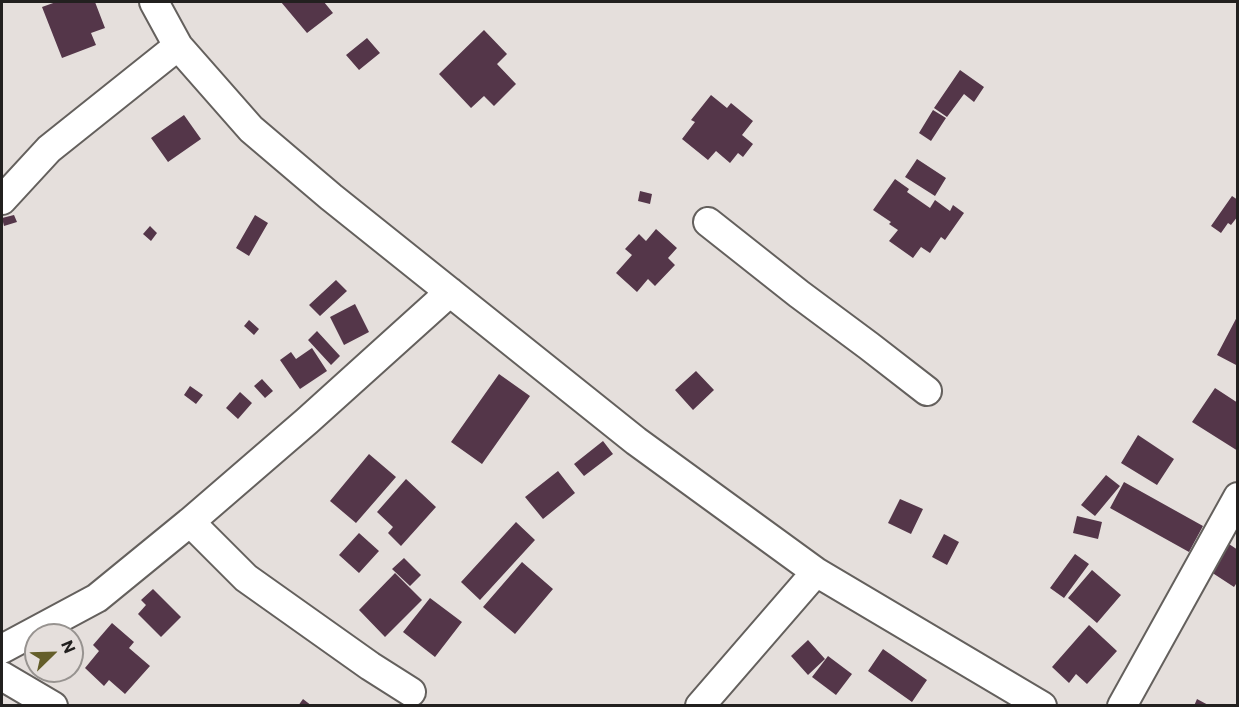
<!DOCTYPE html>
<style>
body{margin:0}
#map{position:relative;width:1239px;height:707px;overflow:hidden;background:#e5dfdc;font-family:Commissioner,sans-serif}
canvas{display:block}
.frame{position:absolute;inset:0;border:3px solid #22201f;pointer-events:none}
.north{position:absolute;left:24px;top:623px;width:60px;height:60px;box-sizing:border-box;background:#e5dfdc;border:2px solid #979390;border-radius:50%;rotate:67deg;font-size:16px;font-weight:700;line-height:24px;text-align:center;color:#22201f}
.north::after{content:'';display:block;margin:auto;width:21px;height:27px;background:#645e2a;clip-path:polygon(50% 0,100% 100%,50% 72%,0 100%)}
</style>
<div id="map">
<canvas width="1239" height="707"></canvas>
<div class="frame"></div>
<div class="north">N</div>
</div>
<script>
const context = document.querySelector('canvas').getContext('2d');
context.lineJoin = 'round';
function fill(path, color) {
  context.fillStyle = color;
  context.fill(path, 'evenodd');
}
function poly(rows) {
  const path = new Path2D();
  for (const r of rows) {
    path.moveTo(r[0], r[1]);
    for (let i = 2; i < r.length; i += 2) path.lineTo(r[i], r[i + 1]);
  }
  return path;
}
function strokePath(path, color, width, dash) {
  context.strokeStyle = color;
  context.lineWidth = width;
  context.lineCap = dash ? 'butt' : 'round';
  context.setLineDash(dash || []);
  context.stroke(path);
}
fill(poly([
 [56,2,95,2,105,28,91,33,96,45,62,58,42,7],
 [281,2,324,2,333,13,307,33],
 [484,30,507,54,497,64,516,84,494,106,484,96,471,108,439,74],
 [367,38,380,53,359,70,346,55],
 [960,70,984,87,974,102,964,94,947,117,934,108],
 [711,95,727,108,731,103,753,121,742,135,753,144,743,157,738,153,730,163,716,151,708,160,682,139,695,122,691,120],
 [933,110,946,118,931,141,919,133],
 [184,115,201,139,168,162,151,138],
 [917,159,946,178,935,196,905,177],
 [895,179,909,189,907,192,930,208,935,200,950,211,953,205,964,213,945,240,941,237,930,253,921,247,913,258,889,241,898,230,889,224,891,222,873,210],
 [640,191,652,194,650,204,638,201],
 [1232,196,1238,200,1238,216,1231,225,1228,223,1221,233,1211,226],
 [14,215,17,222,4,226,2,218],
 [255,215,268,223,249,256,236,248],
 [150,226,157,233,151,241,143,234],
 [656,229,677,248,668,258,675,265,655,286,648,279,637,292,616,273,632,255,625,249,639,234,646,241],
 [336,280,347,291,320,316,309,305],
 [355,304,369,332,344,345,330,317],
 [1238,315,1238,366,1217,355],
 [249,320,259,329,254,335,244,326],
 [317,331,340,356,331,365,308,340],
 [312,348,327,371,300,389,280,360,291,352,296,359],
 [696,371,714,390,693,410,675,390],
 [499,374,530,396,482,464,451,442],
 [262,379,273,391,265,398,254,386],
 [190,386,203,395,196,404,184,395],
 [1215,388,1238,403,1238,451,1192,422],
 [240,392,252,403,238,419,226,408],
 [1138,435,1174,459,1157,485,1121,463],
 [603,441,613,454,584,476,574,464],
 [369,454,396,477,356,523,330,501],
 [558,471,575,493,543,519,525,497],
 [1106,475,1120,486,1095,516,1081,505],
 [406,479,436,507,401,546,388,533,393,527,377,512],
 [1124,482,1203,526,1189,552,1110,508],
 [900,499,923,509,911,534,888,523],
 [1077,516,1102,522,1098,539,1073,533],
 [516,522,535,540,480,600,461,582],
 [359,533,379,551,359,573,339,555],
 [944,534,959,542,947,565,932,557],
 [1229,544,1238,550,1238,581,1234,587,1211,572],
 [1075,554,1089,564,1064,598,1050,588],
 [404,558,421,575,410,586,392,569],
 [522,562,553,589,515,634,483,607],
 [1092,570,1121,595,1097,623,1068,598],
 [395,573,422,600,385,637,359,610],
 [153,589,181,617,161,637,138,614,146,605,141,600],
 [430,598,462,622,435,657,403,632],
 [112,623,134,642,129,648,150,666,125,694,109,680,104,686,85,668,99,651,93,645],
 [1089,625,1117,651,1087,684,1076,674,1069,683,1052,667],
 [808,640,825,659,808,675,791,656],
 [883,649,927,680,912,702,868,671],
 [828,656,852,674,836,695,812,677],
 [303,699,312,706,298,706],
 [1197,699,1210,706,1194,706]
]), '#543649');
const minor = poly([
 [154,2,178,46,251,129,331,197,636,441,816,572,1042,706],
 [2,200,49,149,178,46],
 [708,222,799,294,869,346,927,391],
 [190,522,246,578,370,666,411,692],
 [2,649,97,598,190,522,307,421,450,292],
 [2,676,53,706],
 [700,706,816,572],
 [1122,706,1238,497]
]);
strokePath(minor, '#64605d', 32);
strokePath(minor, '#fff', 28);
</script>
